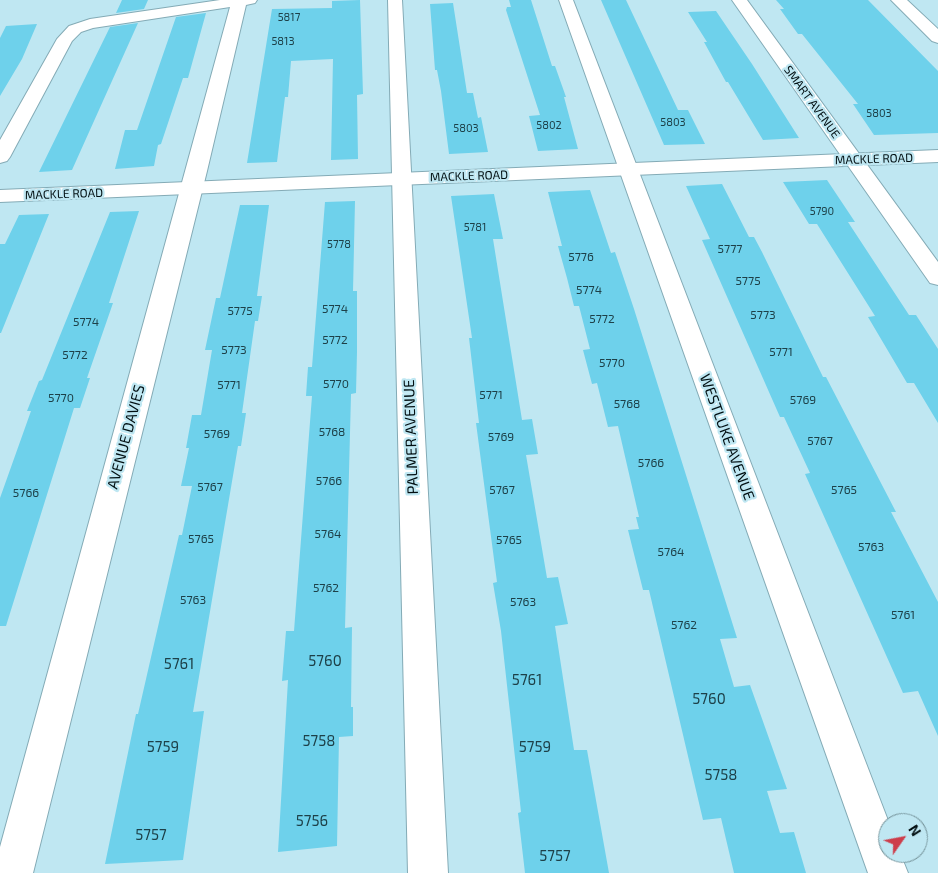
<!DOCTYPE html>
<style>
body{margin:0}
#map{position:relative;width:938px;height:873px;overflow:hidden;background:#bfe7f2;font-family:"Exo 2",sans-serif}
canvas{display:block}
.north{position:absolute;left:878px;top:813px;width:50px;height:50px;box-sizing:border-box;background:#bfe7f2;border:1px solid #739198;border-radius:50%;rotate:57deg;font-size:14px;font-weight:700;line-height:20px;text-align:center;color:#020f12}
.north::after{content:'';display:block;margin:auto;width:18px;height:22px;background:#cd3d4b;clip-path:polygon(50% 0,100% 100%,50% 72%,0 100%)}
</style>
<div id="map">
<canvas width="938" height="873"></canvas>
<div class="north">N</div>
</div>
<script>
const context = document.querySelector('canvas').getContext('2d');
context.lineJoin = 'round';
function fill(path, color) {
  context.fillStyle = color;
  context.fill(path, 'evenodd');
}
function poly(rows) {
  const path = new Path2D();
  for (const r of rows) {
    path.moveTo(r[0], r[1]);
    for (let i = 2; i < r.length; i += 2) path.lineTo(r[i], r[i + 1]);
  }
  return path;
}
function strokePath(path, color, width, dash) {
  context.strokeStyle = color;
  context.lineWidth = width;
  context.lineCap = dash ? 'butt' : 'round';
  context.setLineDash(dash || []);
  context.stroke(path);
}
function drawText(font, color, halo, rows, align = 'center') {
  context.font = font + ' "Exo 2",sans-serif';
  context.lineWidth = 4.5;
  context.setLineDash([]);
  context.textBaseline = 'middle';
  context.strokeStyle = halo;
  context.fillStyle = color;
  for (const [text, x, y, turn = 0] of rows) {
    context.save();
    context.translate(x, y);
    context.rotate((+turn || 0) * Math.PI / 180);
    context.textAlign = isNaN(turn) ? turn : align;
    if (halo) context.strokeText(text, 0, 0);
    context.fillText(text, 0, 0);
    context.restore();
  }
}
fill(poly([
 [122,0,148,0,144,9,116,13],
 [360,0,363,94,357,95,358,159,331,160,333,59,291,61,288,97,285,97,277,162,247,163,272,9,332,8,332,1],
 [509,0,531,0,552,66,555,66,566,97,564,97,578,149,538,151,529,116,540,115,506,10,507,7,511,7],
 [601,0,626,0,678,110,688,110,705,144,664,145],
 [776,0,868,0,938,71,938,133,874,135,853,104,858,104,802,34,798,34,780,9,784,9],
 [453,3,467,93,473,93,478,118,481,117,488,152,449,154,441,91,437,70,435,70,430,4],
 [716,11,752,64,799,138,763,140,728,82,726,82,704,42,707,42,688,12],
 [206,13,188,78,183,78,161,144,158,145,154,166,115,169,125,130,137,130,176,17],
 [138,23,72,170,39,172,110,27],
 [37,24,22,59,0,96,0,38,6,26],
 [827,180,855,222,848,222,909,315,916,315,938,349,938,423,914,383,907,383,868,317,875,316,817,224,809,224,783,182],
 [722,184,749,237,754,237,762,252,823,377,826,377,896,512,891,512,938,602,938,736,918,691,903,693,805,474,810,473,784,417,780,417,702,240,710,239,686,186],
 [590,190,611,253,615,252,634,309,737,638,720,639,734,687,750,685,787,789,767,791,780,833,794,832,806,873,734,873,721,818,703,820,649,590,643,590,628,530,639,529,636,517,639,517,618,426,608,427,597,383,592,384,583,350,590,349,579,306,574,306,567,278,558,246,562,246,548,192],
 [494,194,503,239,493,239,522,420,532,419,538,454,526,455,547,578,558,577,568,624,555,626,574,750,587,750,609,873,525,873,518,813,521,812,501,631,493,583,497,582,476,423,479,423,469,338,472,338,451,196],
 [355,201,353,291,357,291,357,352,356,393,351,394,345,628,352,627,351,707,353,707,353,736,339,737,337,846,278,852,288,680,282,681,286,631,294,631,312,396,306,396,308,367,312,367,325,202],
 [240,205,269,205,257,296,262,296,258,321,255,321,242,413,246,413,241,446,238,446,193,712,204,711,183,860,105,864,136,714,138,714,179,535,182,535,192,486,181,486,189,448,186,448,192,415,201,415,212,350,205,350,216,298,220,298],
 [139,211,109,303,113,303,87,378,90,378,80,408,74,408,6,626,0,626,0,498,31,411,27,411,39,381,42,380,110,212],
 [49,214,1,333,0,333,0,244,5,244,19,215]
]), '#6ed1eb');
const street = poly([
 [220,0,257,0,255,3,246,5,207,171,33,873,0,873,0,847,230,7,93,28,81,32,72,41,10,157,7,161,0,163,0,140,57,39,69,26,90,19,220,0],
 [388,0,402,0,448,873,408,873,388,0],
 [559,0,573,0,889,823,888,853,900,853,908,873,868,873,559,0],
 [732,0,747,0,938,262,938,285,930,283,732,0],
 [891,0,907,0,938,29,938,43,932,41,891,0]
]);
const secondary = poly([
 [938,150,938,162,0,202,0,190,938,150]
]);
strokePath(street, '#84abb6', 2);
strokePath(secondary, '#84abb6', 2);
fill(street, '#fff');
fill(secondary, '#fff');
drawText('11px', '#1d4048', null, [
 ["5817",289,17],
 ["5813",283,41],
 ["5803",879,113],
 ["5803",673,122],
 ["5802",549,125],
 ["5803",466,128],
 ["5790",822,211],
 ["5781",475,227],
 ["5778",339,244]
]);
drawText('12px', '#020f12', '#bfe7f2', [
 ["SMART AVENUE",812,102,54],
 ["MACKLE ROAD",874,159,-2],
 ["MACKLE ROAD",469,176,-2],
 ["MACKLE ROAD",64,194,-2]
]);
drawText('12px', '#1d4048', null, [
 ["5777",730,249],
 ["5776",581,257],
 ["5775",748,281],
 ["5774",589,290],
 ["5774",335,309],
 ["5775",240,311],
 ["5773",763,315],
 ["5772",602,319],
 ["5774",86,322],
 ["5772",335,340],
 ["5773",234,350],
 ["5771",781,352],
 ["5772",75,355],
 ["5770",612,363],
 ["5770",336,384],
 ["5771",229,385],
 ["5771",491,395],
 ["5770",61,398],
 ["5769",803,400],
 ["5768",627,404],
 ["5768",332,432],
 ["5769",217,434],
 ["5769",501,437],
 ["5767",820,441],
 ["5766",651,463],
 ["5766",329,481],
 ["5767",210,487],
 ["5767",502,490],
 ["5765",844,490],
 ["5766",26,493],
 ["5764",328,534],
 ["5765",201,539],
 ["5765",509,540],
 ["5763",871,547],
 ["5764",671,552],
 ["5762",326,588],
 ["5763",193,600],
 ["5763",523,602],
 ["5761",903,615],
 ["5762",684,625]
]);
drawText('15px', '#020f12', '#bfe7f2', [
 ["AVENUE DAVIES",126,437,-75],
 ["PALMER AVENUE",411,437,-92],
 ["WESTLUKE AVENUE",727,437,70]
]);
drawText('15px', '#1d4048', null, [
 ["5760",325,661],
 ["5761",179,664],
 ["5761",527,680],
 ["5760",709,699],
 ["5758",319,741],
 ["5759",163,747],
 ["5759",535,747],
 ["5758",721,775],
 ["5756",312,821],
 ["5757",151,835],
 ["5757",555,856]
]);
</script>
